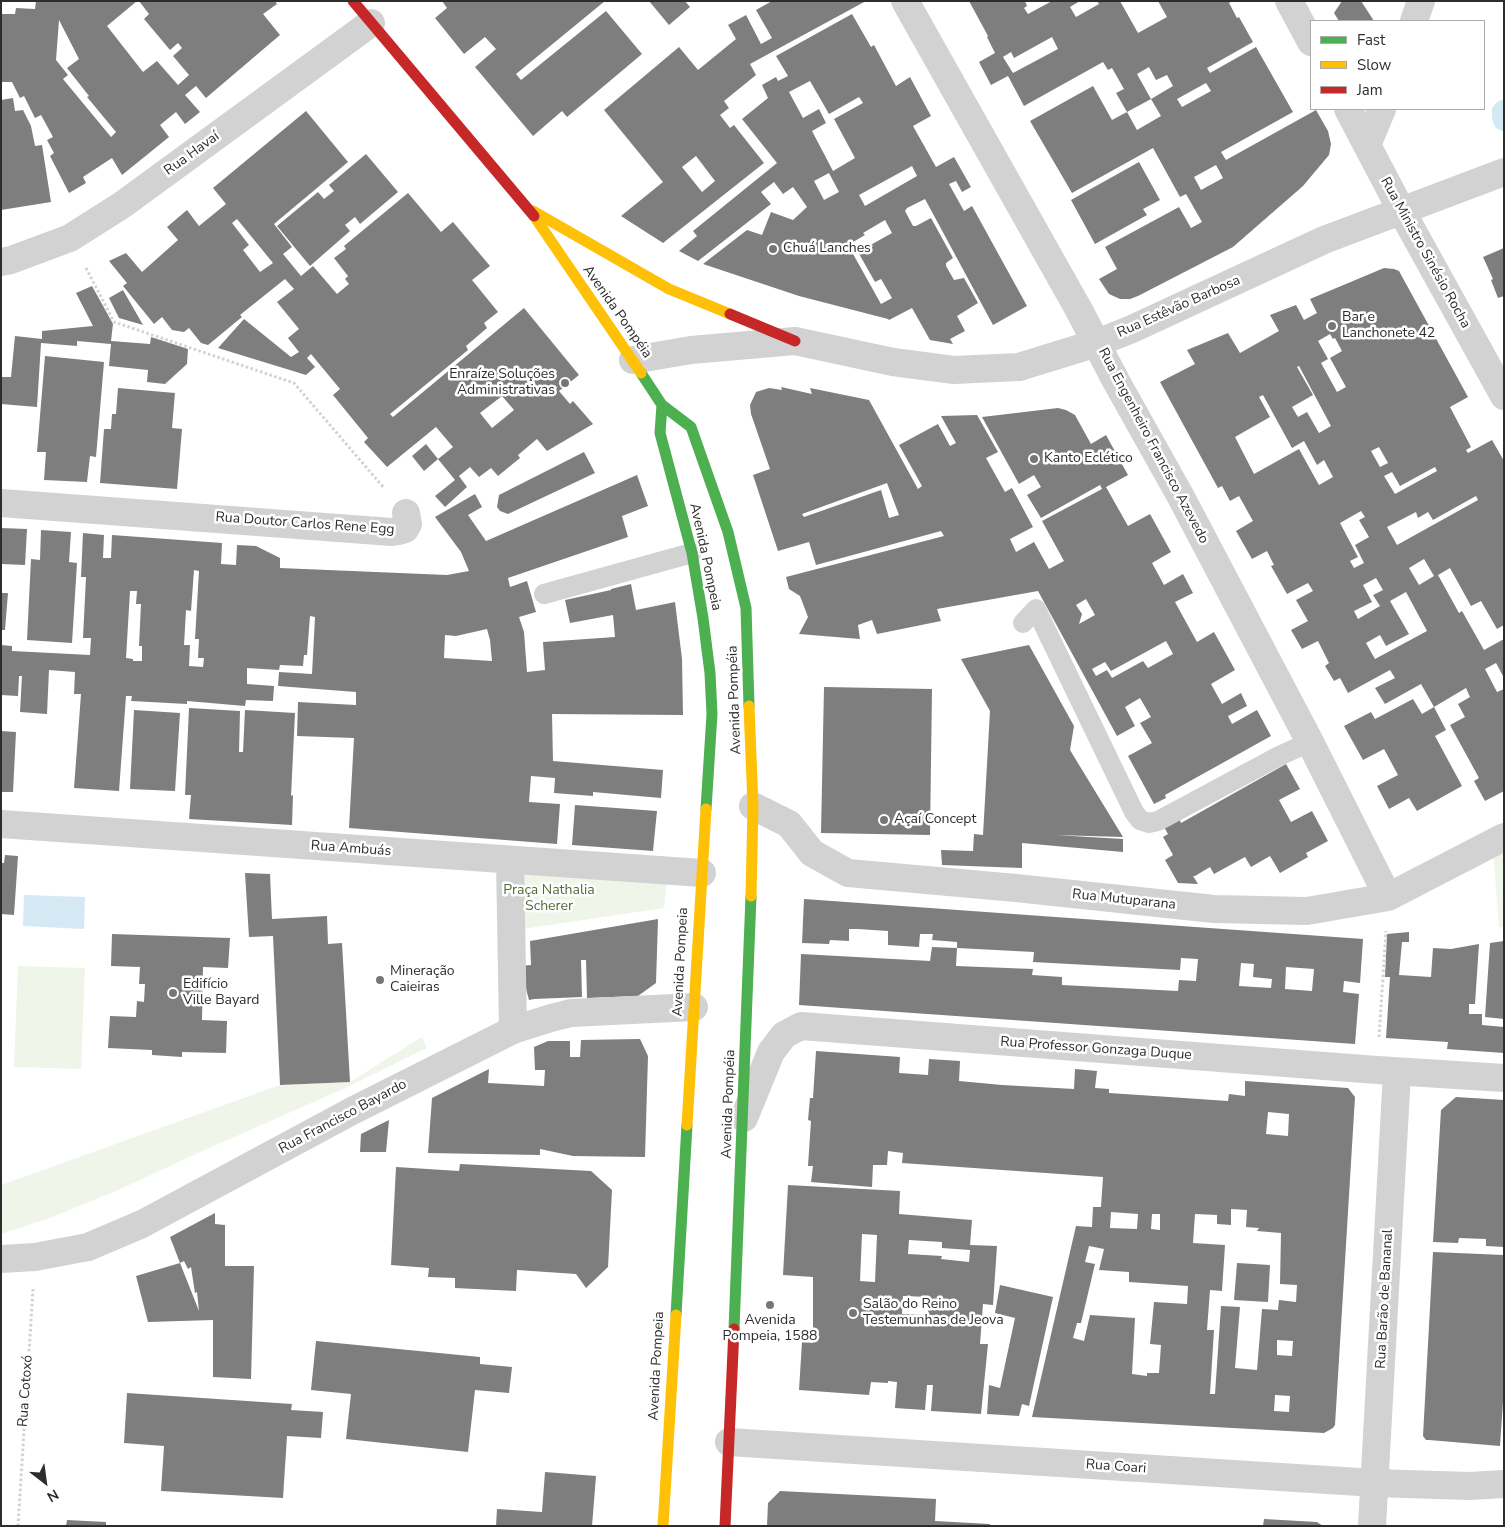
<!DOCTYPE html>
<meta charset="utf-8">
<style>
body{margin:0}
#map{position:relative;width:1505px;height:1527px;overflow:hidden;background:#fff;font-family:"Nunito Sans",sans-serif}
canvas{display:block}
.frame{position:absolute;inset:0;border:2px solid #2d2d2d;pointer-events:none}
.legend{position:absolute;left:1310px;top:20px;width:175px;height:90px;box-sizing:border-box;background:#fff;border:1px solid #ababab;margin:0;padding:6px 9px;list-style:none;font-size:15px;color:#2d2d2d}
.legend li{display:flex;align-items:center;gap:10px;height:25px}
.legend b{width:25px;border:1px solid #ababab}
.north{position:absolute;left:20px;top:1457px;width:50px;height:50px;-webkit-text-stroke:4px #fff;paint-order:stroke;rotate:150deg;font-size:14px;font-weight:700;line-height:20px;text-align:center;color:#2d2d2d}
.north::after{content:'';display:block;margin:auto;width:18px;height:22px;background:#2d2d2d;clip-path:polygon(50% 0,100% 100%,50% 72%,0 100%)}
</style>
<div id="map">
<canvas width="1505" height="1527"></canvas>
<div class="frame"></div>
<ul class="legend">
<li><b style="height:6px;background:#4caf50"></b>Fast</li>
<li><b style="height:6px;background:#ffc107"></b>Slow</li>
<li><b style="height:6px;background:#c62828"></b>Jam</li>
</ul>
<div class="north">N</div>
</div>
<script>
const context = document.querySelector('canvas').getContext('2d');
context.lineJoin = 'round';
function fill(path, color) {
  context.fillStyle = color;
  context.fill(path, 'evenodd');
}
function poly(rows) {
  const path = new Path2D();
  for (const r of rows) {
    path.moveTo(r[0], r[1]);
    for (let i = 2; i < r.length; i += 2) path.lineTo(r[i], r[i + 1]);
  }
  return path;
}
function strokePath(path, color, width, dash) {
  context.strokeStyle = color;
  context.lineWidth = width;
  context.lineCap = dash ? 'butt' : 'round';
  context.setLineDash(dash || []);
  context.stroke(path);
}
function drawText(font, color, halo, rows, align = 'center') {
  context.font = font + ' "Nunito Sans",sans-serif';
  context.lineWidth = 5;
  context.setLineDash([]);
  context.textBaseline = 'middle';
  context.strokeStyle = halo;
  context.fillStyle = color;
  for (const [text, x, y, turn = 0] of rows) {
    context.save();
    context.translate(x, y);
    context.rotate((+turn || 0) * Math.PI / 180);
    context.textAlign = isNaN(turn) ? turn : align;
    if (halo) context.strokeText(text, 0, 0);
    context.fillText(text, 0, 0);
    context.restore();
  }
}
fill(poly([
 [1504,842,1504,926,1499,928,1493,848],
 [523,871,667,880,664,908,523,929],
 [18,966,85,968,81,1069,14,1067],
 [422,1037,427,1048,343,1089,198,1153,116,1191,50,1218,1,1234,1,1185,280,1085,350,1082]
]), '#f0f5ea');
fill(poly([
 [1504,99,1504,131,1501,131,1495,127,1492,119,1492,108,1497,102],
 [24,895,85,897,84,929,23,926]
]), '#d4e9f3');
fill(poly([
 [36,1,137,1,107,26,143,72,157,61,178,85,189,75,173,56,182,48,178,43,170,50,144,19,149,14,139,1,275,1,277,4,263,14,280,35,206,98,196,86,185,95,200,112,185,124,176,112,160,125,169,137,122,175,112,158,83,177,86,183,69,193,50,156,54,153,47,140,53,137,41,115,35,118,24,96,20,98,12,82,1,82,1,14,15,14,16,8,35,9],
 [59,20,79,59,67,68,89,96,87,97,116,132,111,137,63,79,68,75,56,60],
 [442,1,605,1,516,74,521,80,606,11,642,54,567,117,562,111,533,136,475,67,496,49,485,37,464,54,435,18,447,8],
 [649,1,685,1,690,7,669,25],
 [772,1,866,1,750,64,756,75,724,101,729,108,720,115,730,128,734,125,764,163,663,243,621,216,663,182,604,110,679,47,698,70,736,39,728,25,746,15,761,44,772,38,756,10],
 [696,156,715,181,702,192,682,167],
 [969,1,1025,1,1027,6,1024,8,1028,14,1052,1,1080,1,1070,7,1076,17,1099,4,1097,1,1120,1,1138,33,1167,17,1158,1,1232,1,1229,3,1237,18,1239,17,1253,42,1207,68,1210,73,1256,47,1293,112,1221,152,1226,160,1316,110,1328,131,1331,144,1329,155,1303,186,1233,247,1138,296,1130,299,1120,299,1109,294,1099,279,1117,269,1105,247,1179,207,1191,228,1202,222,1186,194,1180,197,1153,148,1072,193,1030,121,1093,86,1112,120,1127,112,1137,130,1161,116,1151,99,1127,112,1116,93,1124,89,1112,68,1108,70,1103,62,1024,106,1008,76,991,85,979,62,995,53,987,37,988,36],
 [1052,37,1058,49,1013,73,1003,57,1011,52,1014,58],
 [1149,67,1156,80,1167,75,1173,86,1151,99,1137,74],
 [1206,83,1211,91,1182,107,1177,99],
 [1216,165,1223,178,1201,190,1194,177],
 [1342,1,1361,1,1374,21,1339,21,1334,13],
 [852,14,871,47,874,45,896,86,910,77,931,116,913,126,936,167,954,157,971,187,962,192,956,181,949,184,964,211,972,206,1027,306,993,325,925,199,907,208,905,211,913,226,916,226,931,218,953,258,946,263,946,266,954,280,964,278,978,303,957,316,965,331,950,339,953,344,930,340,912,308,889,320,888,319,799,296,703,264,747,230,762,235,771,212,793,220,807,207,793,187,783,194,774,182,761,192,771,204,698,261,679,251,697,236,693,231,777,163,742,119,768,98,762,85,776,77,778,81,788,76,776,56],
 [810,81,829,114,859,97,863,103,834,119,855,158,833,171,812,131,826,123,819,109,803,118,789,92],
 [912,166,917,176,865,206,859,195],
 [829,173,839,192,824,200,814,181],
 [885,220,892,233,858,252,875,282,881,279,892,298,881,304,848,245,865,235,863,233],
 [13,98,15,111,23,110,31,126,35,146,42,145,51,202,1,210,1,100],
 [306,111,348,162,274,224,292,247,283,254,301,276,313,266,337,294,349,284,345,279,348,276,334,258,346,249,344,246,408,193,441,232,453,222,490,266,472,280,498,312,484,323,487,328,466,346,468,350,390,414,393,417,524,308,579,375,559,391,570,404,573,401,593,424,547,451,537,439,518,455,520,458,498,476,491,468,479,477,470,467,459,476,467,487,445,507,435,496,455,480,438,459,453,447,436,427,387,467,364,442,368,438,333,395,340,389,311,354,307,358,315,367,306,375,218,348,244,319,291,357,299,352,288,338,299,329,277,302,294,289,285,279,240,315,242,317,208,345,201,343,189,328,184,332,172,330,162,317,154,324,123,286,127,283,109,261,126,253,142,272,178,240,167,227,187,210,199,226,226,204,213,188],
 [237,219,273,263,260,272,243,250,249,245,232,223],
 [502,396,514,410,492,428,480,413],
 [366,154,398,192,360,224,355,217,345,225,350,231,310,266,277,226,318,192,324,199,334,191,329,185],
 [1139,162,1160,200,1143,209,1147,215,1095,244,1071,200],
 [1504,248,1504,296,1498,298,1491,280,1493,279,1483,257],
 [1384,268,1394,269,1399,271,1468,397,1450,407,1471,447,1466,450,1468,453,1492,440,1504,461,1504,625,1497,629,1481,601,1471,606,1450,568,1438,575,1459,613,1462,611,1484,650,1504,639,1504,678,1496,663,1485,669,1497,692,1504,689,1504,791,1485,801,1474,781,1479,778,1450,725,1465,717,1458,704,1470,697,1466,688,1434,707,1421,684,1385,704,1375,688,1395,678,1390,670,1348,693,1340,678,1334,681,1325,666,1329,663,1318,641,1302,649,1291,630,1308,621,1296,600,1313,591,1308,583,1287,594,1271,566,1274,565,1267,551,1252,559,1236,531,1253,521,1239,496,1230,501,1222,486,1218,488,1160,382,1195,364,1187,350,1228,333,1240,353,1279,331,1270,315,1296,305,1304,320,1317,313,1310,299],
 [1330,334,1333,339,1335,338,1342,351,1330,358,1346,387,1337,392,1321,363,1328,359,1318,341],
 [1299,366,1331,426,1319,433,1307,412,1298,417,1292,407,1313,395,1297,367],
 [1263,395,1292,448,1304,441,1317,465,1324,460,1333,477,1319,485,1299,449,1254,474,1235,437,1270,417,1259,397],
 [1379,447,1388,463,1380,467,1371,451],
 [1435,467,1437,471,1395,494,1384,476,1392,472,1400,486],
 [1476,496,1478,500,1397,545,1387,527,1416,512,1418,518,1428,512,1433,520],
 [1361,511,1365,517,1359,520,1369,537,1355,545,1364,563,1354,568,1350,561,1358,557,1340,523],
 [1424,559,1434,576,1419,585,1409,568],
 [1376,578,1383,590,1373,595,1380,606,1358,619,1354,611,1372,602,1363,585],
 [1406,592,1427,631,1375,659,1366,643,1380,635,1386,646,1409,634,1390,601],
 [92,286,113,324,111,341,150,344,151,337,188,349,187,364,165,384,147,382,148,370,109,366,111,344,77,341,77,346,41,343,37,407,1,404,1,377,11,377,15,336,42,339,42,331,93,326,76,293],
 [123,290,143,325,119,318,109,298],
 [45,356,104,362,96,457,90,456,87,482,44,480,46,452,37,452],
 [781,387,812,394,810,388,869,400,918,489,922,486,899,445,938,424,950,446,956,443,941,416,977,415,998,452,986,458,1005,492,1012,488,1033,527,1010,539,1016,552,1034,542,1049,569,1064,561,1042,521,1102,489,1100,485,1041,518,1027,495,1041,487,1034,475,1019,484,982,417,1058,408,1066,410,1075,415,1091,444,1106,435,1128,475,1106,487,1128,526,1150,514,1171,552,1152,563,1164,585,1183,574,1193,593,1175,602,1197,642,1214,632,1235,670,1211,684,1222,704,1241,693,1247,706,1228,716,1232,724,1257,710,1271,736,1165,795,1166,798,1154,804,1128,756,1152,743,1140,723,1151,717,1140,698,1125,707,1135,726,1117,736,1038,591,937,609,941,621,877,634,872,620,858,625,860,639,799,634,808,617,800,596,789,589,786,577,944,536,941,531,816,565,809,542,778,551,753,475,770,469,751,414,750,405,756,392,769,388,782,390],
 [887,483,899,515,889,518,881,490,804,517,802,514],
 [1086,599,1095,615,1079,624,1082,614,1076,605],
 [1166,641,1173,654,1148,668,1143,661,1112,678,1107,670,1096,676,1092,669,1105,662,1111,671],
 [118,388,175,393,172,428,182,429,177,489,100,483,104,429,111,429,112,414,116,414],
 [426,444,438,459,424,471,412,456],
 [584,452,595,473,508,514,500,511,497,507,499,495],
 [637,475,648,506,622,516,628,537,508,578,510,587,527,581,536,612,519,617,524,632,527,672,545,670,543,642,615,637,613,615,570,623,565,600,611,590,611,589,631,584,636,610,675,602,682,659,683,715,552,714,553,761,663,770,661,798,593,792,593,796,554,793,555,778,531,776,529,802,560,804,557,844,349,828,354,738,297,736,298,702,356,705,356,692,278,686,279,672,312,674,315,617,310,616,307,655,304,655,303,666,280,665,279,670,247,668,247,684,274,686,273,701,246,700,245,706,187,701,187,704,131,701,132,696,126,696,119,791,74,788,81,694,74,694,75,672,49,670,47,714,20,712,22,676,19,676,18,696,1,695,1,645,12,646,12,651,90,655,91,638,83,638,86,577,81,577,83,533,104,535,103,558,111,558,112,535,222,543,221,564,236,565,237,545,256,546,280,558,280,568,447,575,469,571,461,552,435,517,475,494,482,507,468,515,486,541],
 [194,570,199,571,195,639,199,639,198,658,204,658,203,667,189,666,190,645,184,645,186,610,191,611],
 [130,591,137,591,136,604,141,604,139,646,142,646,142,661,133,661,133,659,126,658],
 [487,629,490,640,492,661,444,658,445,635,456,636],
 [1,528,27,529,25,565,1,564],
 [41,530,71,532,69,562,77,563,72,643,27,640,31,559,40,560],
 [1,593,8,593,5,630,1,630],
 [1029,645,1074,726,1070,750,1123,837,1055,835,1123,839,1123,852,1022,843,1022,868,942,865,941,850,973,851,974,834,983,835,990,711,961,659],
 [824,687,932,689,930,835,821,833],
 [1413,699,1422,714,1434,707,1446,730,1435,736,1462,786,1417,811,1409,798,1389,809,1377,786,1398,775,1384,749,1363,760,1344,726,1371,712,1375,719],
 [189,708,240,711,239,752,243,752,245,710,295,713,291,796,293,795,292,825,189,819,191,795,185,795],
 [134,710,180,713,175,791,130,789],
 [1,731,16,732,13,792,1,792],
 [1286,764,1300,789,1279,800,1291,822,1312,811,1328,841,1306,853,1308,857,1280,873,1270,856,1251,867,1245,857,1214,874,1210,867,1195,876,1193,876,1198,884,1178,883,1165,860,1173,855,1163,837,1168,834,1164,827,1179,818,1181,823],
 [575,805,657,811,653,851,572,845],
 [5,855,18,856,14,915,1,914,1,863,4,863],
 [245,873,270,874,272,919,327,916,328,944,342,943,350,1082,280,1085,273,936,249,937],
 [804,899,1363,939,1360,983,1344,981,1343,992,1359,994,1355,1044,799,1005,801,954,930,961,932,947,957,948,956,966,1033,969,1032,975,1062,977,1062,985,1178,991,1179,980,1196,981,1198,959,1181,958,1180,970,1033,962,1034,952,957,948,957,942,932,940,933,934,920,934,919,947,888,945,888,931,858,929,849,929,849,941,830,940,829,944,802,943],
 [1241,963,1254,964,1253,977,1272,979,1271,988,1239,986],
 [1286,967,1314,969,1312,991,1285,989],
 [658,919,656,983,638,996,587,998,586,960,581,960,582,997,534,999,529,1000,520,966,531,965,530,941],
 [1409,932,1409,942,1402,942,1399,975,1431,977,1433,948,1451,949,1479,944,1475,1004,1469,1004,1469,1014,1482,1014,1482,1025,1504,1027,1504,1053,1447,1049,1448,1042,1386,1038,1390,977,1385,977,1387,934],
 [112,934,230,938,228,968,203,967,202,1020,227,1021,226,1053,182,1052,182,1057,152,1055,152,1050,108,1048,110,1016,136,1017,137,1001,144,1002,145,984,139,984,140,967,111,966],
 [1504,941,1504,1019,1485,1017,1490,943],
 [640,1039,648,1056,645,1157,573,1156,540,1149,540,1155,428,1153,432,1098,489,1069,488,1083,544,1086,545,1070,535,1070,534,1047,548,1041,570,1041,570,1057,580,1057,581,1040],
 [816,1051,900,1057,899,1073,928,1075,929,1059,960,1061,959,1081,1002,1085,1074,1089,1075,1069,1097,1071,1095,1088,1109,1089,1109,1093,1169,1097,1228,1101,1229,1094,1245,1096,1245,1081,1348,1088,1355,1097,1335,1425,1333,1428,1324,1433,1032,1417,1076,1226,1092,1227,1093,1207,1101,1207,1103,1177,902,1163,903,1153,888,1151,887,1165,873,1165,872,1187,811,1182,813,1166,808,1166,811,1121,808,1120,810,1098,813,1098],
 [1268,1112,1289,1114,1288,1136,1266,1134],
 [1231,1209,1247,1210,1246,1227,1259,1228,1257,1231,1281,1233,1280,1284,1297,1285,1296,1302,1279,1300,1278,1310,1262,1309,1257,1370,1235,1368,1240,1307,1221,1306,1215,1394,1210,1394,1214,1330,1207,1330,1210,1290,1222,1291,1225,1245,1193,1243,1195,1214,1217,1215,1217,1224,1231,1225],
 [1111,1212,1138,1214,1137,1229,1110,1228],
 [1152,1214,1160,1214,1160,1230,1151,1229],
 [1089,1246,1104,1249,1099,1270,1129,1272,1129,1282,1188,1286,1187,1304,1154,1302,1150,1344,1161,1345,1159,1373,1147,1373,1147,1376,1132,1374,1135,1318,1090,1315,1084,1341,1073,1338,1077,1323,1081,1323,1095,1264,1085,1262],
 [1277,1340,1293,1341,1292,1356,1277,1355],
 [1275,1395,1290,1396,1289,1412,1274,1411],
 [1456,1097,1504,1100,1504,1247,1486,1246,1486,1239,1459,1238,1458,1243,1433,1242,1441,1110],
 [389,1120,386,1152,360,1152,361,1134],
 [460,1164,591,1171,612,1190,608,1267,586,1288,576,1274,517,1270,516,1291,455,1288,455,1278,428,1277,429,1268,391,1265,396,1167,459,1171],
 [788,1185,900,1191,899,1214,972,1220,970,1245,997,1246,993,1305,983,1304,980,1344,988,1344,981,1414,931,1411,933,1385,927,1385,925,1410,895,1408,897,1382,888,1381,888,1383,871,1382,869,1395,799,1390,802,1342,813,1343,813,1277,783,1275],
 [862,1234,877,1235,875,1282,860,1281],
 [909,1240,942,1242,942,1248,970,1250,969,1262,941,1259,942,1256,908,1254],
 [903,1296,929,1297,928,1315,902,1314],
 [215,1213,215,1224,225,1225,225,1266,254,1266,251,1379,213,1377,213,1320,148,1322,136,1276,180,1263,170,1237],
 [184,1261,188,1269,191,1267,195,1293,197,1292,199,1311,180,1263],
 [1433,1252,1504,1255,1504,1387,1500,1446,1429,1440,1426,1440,1423,1436],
 [1237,1263,1270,1265,1268,1302,1234,1300],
 [1000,1285,1053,1297,1029,1406,1022,1404,1019,1416,987,1414,989,1385,1000,1388,1015,1318,995,1313],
 [316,1341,480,1357,480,1364,512,1367,509,1393,475,1390,468,1452,346,1439,351,1394,311,1390],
 [127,1393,292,1404,291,1410,323,1412,321,1438,287,1436,283,1498,161,1491,164,1446,124,1443],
 [545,1472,596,1476,592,1526,496,1526,497,1509,542,1512],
 [780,1491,936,1499,935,1521,990,1524,990,1526,767,1526,768,1503],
 [1264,1519,1317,1522,1323,1526,1263,1526],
 [67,1520,106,1522,106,1526,66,1526]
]), '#7e7e7e');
strokePath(poly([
 [86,268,114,322,294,383,384,488],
 [1379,1037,1386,931],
 [18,1526,33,1289]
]), '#d2d2d2', 3, [2.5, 2.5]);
strokePath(poly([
 [544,594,692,553],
 [1023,623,1036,609,1134,812,1140,820,1149,823,1158,821,1279,756,1310,742]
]), '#d2d2d2', 20);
strokePath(poly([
 [905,1,1079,310,1116,381,1181,497,1310,742,1388,897],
 [1289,1,1311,42],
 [1414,21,1421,1],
 [1348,109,1401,210,1504,396],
 [1367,145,1382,109],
 [1,262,11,260,70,238,122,205,371,23],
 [633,360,691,350,795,341,893,362,954,370,1019,367,1097,343,1132,329,1324,240,1504,172],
 [1,503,392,532,399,531,405,529,408,524,406,513],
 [753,806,789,824,812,853,848,873,1016,888,1214,909,1307,911,1388,897,1504,837],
 [1,824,702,873],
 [510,860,513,1030],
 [744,1118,771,1052,784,1035,801,1026,1377,1070,1504,1078],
 [1,1259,35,1257,88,1247,142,1224,352,1111,513,1030,551,1018,571,1013,694,1007],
 [729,1442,1375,1483,1469,1486,1504,1484],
 [1372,1526,1397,1072]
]), '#d2d2d2', 28);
strokePath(poly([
 [641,373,662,405,691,427,728,532,746,608,749,706],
 [662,405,660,433,692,553,703,618,710,673,712,714,706,809],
 [676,1315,687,1125],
 [734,1329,751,896]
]), '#4caf50', 11);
strokePath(poly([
 [533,211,669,289,730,314],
 [534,216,641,373],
 [749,706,753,806,751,896],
 [687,1125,706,809],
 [663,1526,676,1315]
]), '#ffc107', 11);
strokePath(poly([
 [353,1,534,216],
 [730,314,795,341],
 [725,1526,734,1329]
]), '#c62828', 11);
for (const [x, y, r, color] of [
 [773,249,5,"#767676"],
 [1332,326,5,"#767676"],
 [565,383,5,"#767676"],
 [1034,459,5,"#767676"],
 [884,820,5,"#767676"],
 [380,980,5,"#767676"],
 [173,993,5,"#767676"],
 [770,1305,5,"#767676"],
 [853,1313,5,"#767676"]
]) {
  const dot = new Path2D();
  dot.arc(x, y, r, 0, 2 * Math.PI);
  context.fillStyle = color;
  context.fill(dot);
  strokePath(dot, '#fff', 2);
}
drawText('14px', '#2d2d2d', '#fff', [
 ["Rua Havaí",192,154,-36],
 ["Rua Ministro Sinésio Rocha",1425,253,61],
 ["Rua Estêvão Barbosa",1179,307,-24],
 ["Avenida Pompéia",617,312,55],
 ["Rua Engenheiro Francisco Azevedo",1153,446,62],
 ["Rua Doutor Carlos Rene Egg",305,524,4],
 ["Avenida Pompeia",705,557,78],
 ["Avenida Pompéia",735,700,-92],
 ["Rua Ambuás",351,849,4],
 ["Rua Mutuparana",1124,900,6],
 ["Avenida Pompeia",681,962,-87],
 ["Rua Professor Gonzaga Duque",1096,1049,4],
 ["Avenida Pompéia",729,1104,-88],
 ["Rua Francisco Bayardo",343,1117,-28],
 ["Rua Barão de Bananal",1385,1299,-87],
 ["Avenida Pompeia",657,1366,-87],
 ["Rua Cotoxó",26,1391,-86],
 ["Rua Coari",1116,1467,4]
]);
drawText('14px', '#2d2d2d', '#fff', [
 ["Chuá Lanches",783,249],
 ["Bar e",1342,318],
 ["Lanchonete 42",1342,334],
 ["Enraíze Soluções",555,375,"right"],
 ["Administrativas",555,391,"right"],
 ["Kanto Eclético",1044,459],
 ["Açaí Concept",894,820],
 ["Mineração",390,972],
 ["Caieiras",390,988],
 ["Edifício",183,985],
 ["Ville Bayard",183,1001],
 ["Salão do Reino",863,1305],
 ["Testemunhas de Jeova",863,1321],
 ["Avenida",770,1321,"center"],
 ["Pompeia, 1588",770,1337,"center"]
], 'left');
drawText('14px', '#536c36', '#fff', [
 ["Praça Nathalia",549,891],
 ["Scherer",549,907]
]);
</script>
